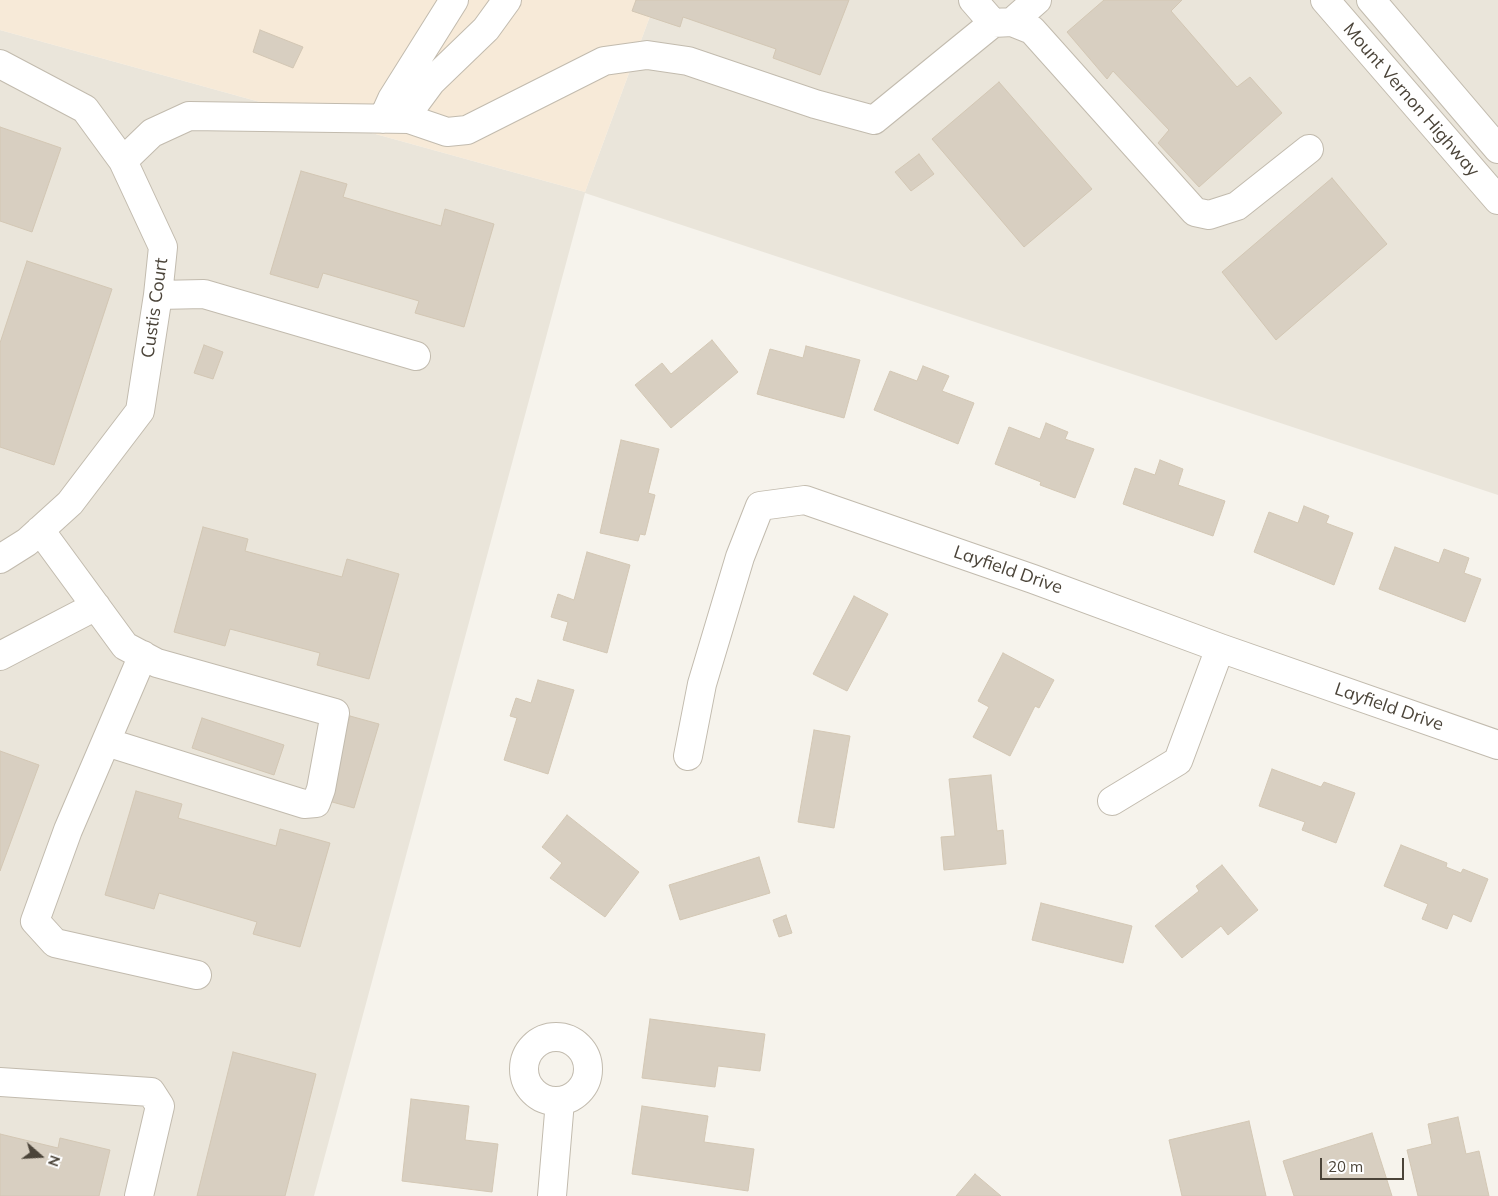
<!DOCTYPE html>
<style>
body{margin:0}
#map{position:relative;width:1498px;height:1196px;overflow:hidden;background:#f6f3ec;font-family:Mulish,sans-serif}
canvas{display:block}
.north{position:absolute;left:15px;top:1131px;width:50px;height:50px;-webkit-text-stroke:4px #fff;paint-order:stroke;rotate:109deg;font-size:14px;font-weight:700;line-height:20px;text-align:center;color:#4b4439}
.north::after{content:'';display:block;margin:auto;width:18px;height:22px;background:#4b4439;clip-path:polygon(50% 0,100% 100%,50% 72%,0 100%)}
.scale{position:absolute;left:1320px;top:1158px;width:84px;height:22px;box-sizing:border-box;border:2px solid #4b4439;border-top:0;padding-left:6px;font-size:15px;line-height:18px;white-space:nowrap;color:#4b4439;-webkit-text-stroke:4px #fff;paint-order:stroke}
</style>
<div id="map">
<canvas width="1498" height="1196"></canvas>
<div class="north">N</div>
<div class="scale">20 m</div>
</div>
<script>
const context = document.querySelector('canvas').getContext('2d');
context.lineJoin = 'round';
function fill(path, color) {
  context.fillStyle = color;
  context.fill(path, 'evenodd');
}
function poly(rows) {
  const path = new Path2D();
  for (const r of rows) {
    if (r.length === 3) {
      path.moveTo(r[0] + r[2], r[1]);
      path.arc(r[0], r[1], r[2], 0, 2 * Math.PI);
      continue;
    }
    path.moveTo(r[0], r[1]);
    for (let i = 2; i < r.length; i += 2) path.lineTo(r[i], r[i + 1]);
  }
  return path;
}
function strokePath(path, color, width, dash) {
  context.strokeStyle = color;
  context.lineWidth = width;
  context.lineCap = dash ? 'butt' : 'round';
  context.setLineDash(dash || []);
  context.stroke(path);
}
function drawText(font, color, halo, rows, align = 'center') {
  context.font = font + ' Mulish,sans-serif';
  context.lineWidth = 4.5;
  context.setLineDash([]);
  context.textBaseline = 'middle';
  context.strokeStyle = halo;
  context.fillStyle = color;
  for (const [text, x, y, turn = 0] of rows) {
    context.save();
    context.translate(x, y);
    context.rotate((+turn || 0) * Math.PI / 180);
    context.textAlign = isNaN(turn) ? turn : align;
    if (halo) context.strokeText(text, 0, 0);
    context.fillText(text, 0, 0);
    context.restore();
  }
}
fill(poly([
 [656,0,1498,0,1498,495,585,193,314,1196,0,1196,0,30,585,192]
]), '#eae5da');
fill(poly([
 [0,0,656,0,585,192,0,30]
]), '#f7ead8');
const building = poly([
 [636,0,849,0,820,75,773,58,776,49,683,17,680,27,632,11,636,0],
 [1104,0,1182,0,1171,11,1237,87,1250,77,1282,113,1199,187,1158,143,1169,130,1113,71,1107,79,1067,32,1104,0],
 [260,30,303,47,293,68,253,52,260,30],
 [999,82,1092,189,1024,247,932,139,999,82],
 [0,127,61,148,32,232,0,221,0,127],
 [919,154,934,174,911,191,895,172,919,154],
 [301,171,347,184,343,197,441,226,445,209,494,224,464,327,415,313,419,301,323,273,318,288,270,274,301,171],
 [1332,178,1387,244,1276,340,1222,272,1332,178],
 [27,261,112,289,54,465,0,447,0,343,27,261],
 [712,340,738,372,671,428,635,385,662,363,671,374,712,340],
 [204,345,223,352,213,379,194,373,204,345],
 [806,346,860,360,844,418,757,394,770,349,803,358,806,346],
 [923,366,949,376,942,391,974,403,958,444,874,410,890,371,917,381,923,366],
 [1046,423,1068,432,1065,439,1094,449,1075,498,1040,485,1041,482,995,464,1009,427,1040,439,1046,423],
 [621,440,659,449,648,493,655,495,645,535,640,534,638,541,600,533,621,440],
 [1160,460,1183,469,1178,485,1225,501,1213,536,1123,504,1135,468,1155,475,1160,460],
 [1304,506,1329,516,1326,523,1353,533,1334,585,1254,552,1269,512,1298,523,1304,506],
 [203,527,248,539,245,551,342,577,347,559,399,574,369,679,317,665,320,653,230,629,225,646,174,632,203,527],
 [1395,547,1439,563,1444,549,1469,558,1464,573,1481,579,1465,622,1379,589,1395,547],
 [587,552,630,565,607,653,563,640,568,622,551,617,558,594,574,600,587,552],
 [854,596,888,614,847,691,813,674,854,596],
 [1003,653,1054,680,1039,708,1035,706,1010,756,973,737,989,707,978,701,1003,653],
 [538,680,574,690,548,774,504,760,517,718,510,716,516,698,531,703,538,680],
 [350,716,379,724,354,808,325,800,350,716],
 [202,718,284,745,274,775,192,748,202,718],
 [814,730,850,736,834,828,798,822,814,730],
 [0,751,39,765,0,871,0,751],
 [1272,769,1321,787,1324,782,1355,793,1336,843,1302,830,1305,822,1259,806,1272,769],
 [991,775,997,831,1003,830,1006,864,944,870,941,837,955,836,949,779,991,775],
 [136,791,182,804,178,818,276,846,280,829,330,843,300,947,253,934,257,922,159,893,154,909,105,895,136,791],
 [567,815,639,872,605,917,550,878,562,863,542,847,567,815],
 [1401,845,1447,863,1446,867,1461,873,1463,869,1488,879,1471,922,1453,914,1447,929,1422,919,1428,904,1384,886,1401,845],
 [759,857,770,893,680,920,669,885,759,857],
 [1222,865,1258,910,1228,935,1221,926,1182,958,1155,926,1199,891,1196,886,1222,865],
 [1041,903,1132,926,1123,963,1032,940,1041,903],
 [786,915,792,933,779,937,773,920,786,915],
 [650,1019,765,1034,760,1071,718,1066,715,1087,642,1078,650,1019],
 [233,1052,316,1074,285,1196,197,1196,233,1052],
 [411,1099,469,1106,465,1140,498,1144,492,1192,402,1181,411,1099],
 [642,1106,708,1116,704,1142,754,1149,748,1191,632,1174,642,1106],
 [1458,1117,1466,1154,1479,1151,1489,1196,1418,1196,1407,1150,1432,1144,1428,1124,1458,1117],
 [1249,1121,1266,1196,1182,1196,1169,1140,1249,1121],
 [1372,1133,1392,1196,1294,1196,1283,1161,1372,1133],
 [0,1134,58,1148,60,1138,110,1150,99,1196,0,1196,0,1134],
 [975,1174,1001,1196,956,1196,975,1174]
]);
fill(building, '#d8cfc1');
strokePath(building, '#d3c7b4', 1);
const minor = poly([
 [973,0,993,23],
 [1325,0,1498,200],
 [1371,0,1498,149],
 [1012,22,1037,0],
 [0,64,85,109,123,161],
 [383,119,392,99,454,0],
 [409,119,414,105,431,82,486,29,507,0],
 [158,295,204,294,416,356],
 [40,530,125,646,157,663,335,713,321,789,316,803,304,804,106,742],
 [0,559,27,542,70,503,140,411,158,295,163,247,123,161,152,133,189,116,409,119,447,132,467,130,604,61,647,55,688,61,815,104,874,120,993,23,1012,22,1032,30,1195,212,1209,215,1237,206,1309,149],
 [143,655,68,830,35,921,55,943,197,975],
 [0,656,96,606],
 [688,756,702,684,740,557,760,506,805,500,1033,579,1220,648,1498,745],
 [1112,801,1178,761,1220,648],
 [556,1069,32],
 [0,1082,151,1092,160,1106,139,1196],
 [552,1196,560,1101]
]);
strokePath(minor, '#c2bbae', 30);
strokePath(minor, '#fff', 28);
drawText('18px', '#4b4439', '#fff', [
 ["Mount Vernon Highway",1411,100,49],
 ["Custis Court",155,308,-82],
 ["Layfield Drive",1008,570,19],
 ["Layfield Drive",1389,707,19]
]);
</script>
